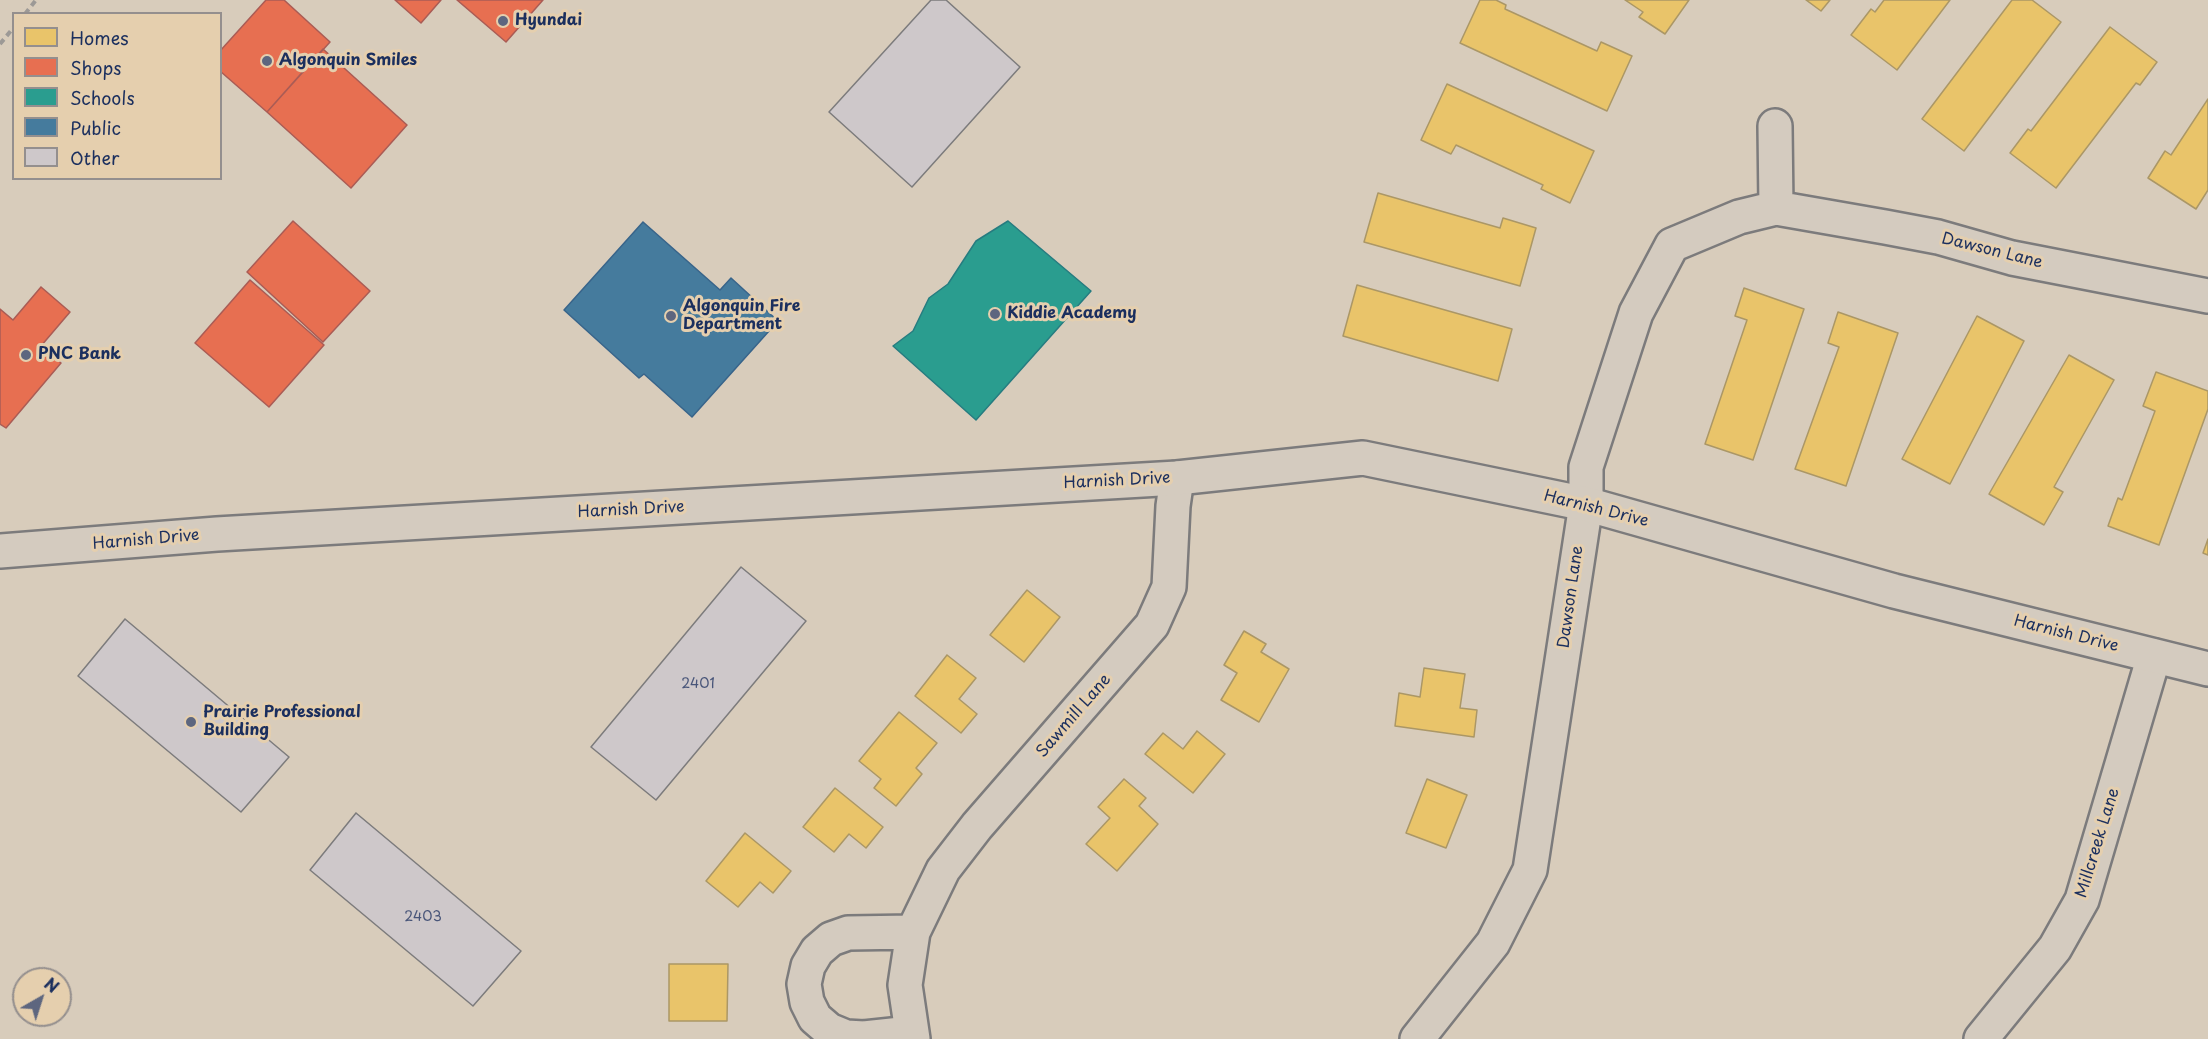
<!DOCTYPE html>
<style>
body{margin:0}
#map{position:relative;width:2208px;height:1039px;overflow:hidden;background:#d8ccbb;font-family:"Playpen Sans",sans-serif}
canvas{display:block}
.legend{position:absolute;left:12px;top:12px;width:210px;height:168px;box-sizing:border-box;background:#e5cfae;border:2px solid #948f8e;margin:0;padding:8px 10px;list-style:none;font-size:18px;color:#1b2f5e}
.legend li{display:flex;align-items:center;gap:12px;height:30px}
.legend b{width:30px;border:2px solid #948f8e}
.north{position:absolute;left:12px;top:967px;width:60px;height:60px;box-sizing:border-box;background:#e5cfae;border:2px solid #948f8e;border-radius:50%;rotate:39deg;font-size:16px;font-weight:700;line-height:24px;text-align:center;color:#1b2f5e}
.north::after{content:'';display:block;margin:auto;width:21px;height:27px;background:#5d667f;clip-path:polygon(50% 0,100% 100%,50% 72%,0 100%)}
</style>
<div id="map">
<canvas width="2208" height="1039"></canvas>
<ul class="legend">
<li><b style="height:16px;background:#e9c46a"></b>Homes</li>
<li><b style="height:16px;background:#e76f51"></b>Shops</li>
<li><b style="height:16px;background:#2a9d8f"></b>Schools</li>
<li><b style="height:16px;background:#457b9d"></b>Public</li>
<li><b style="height:16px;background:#cec8ca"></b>Other</li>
</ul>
<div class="north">N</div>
</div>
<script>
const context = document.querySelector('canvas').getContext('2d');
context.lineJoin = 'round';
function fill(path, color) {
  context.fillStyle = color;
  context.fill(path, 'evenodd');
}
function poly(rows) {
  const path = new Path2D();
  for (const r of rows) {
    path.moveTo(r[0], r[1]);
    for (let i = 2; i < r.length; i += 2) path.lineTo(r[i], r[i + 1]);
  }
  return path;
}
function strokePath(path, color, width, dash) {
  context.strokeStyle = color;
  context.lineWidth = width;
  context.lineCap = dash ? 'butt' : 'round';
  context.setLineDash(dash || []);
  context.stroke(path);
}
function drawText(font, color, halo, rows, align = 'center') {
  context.font = font + ' "Playpen Sans",sans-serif';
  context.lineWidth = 6;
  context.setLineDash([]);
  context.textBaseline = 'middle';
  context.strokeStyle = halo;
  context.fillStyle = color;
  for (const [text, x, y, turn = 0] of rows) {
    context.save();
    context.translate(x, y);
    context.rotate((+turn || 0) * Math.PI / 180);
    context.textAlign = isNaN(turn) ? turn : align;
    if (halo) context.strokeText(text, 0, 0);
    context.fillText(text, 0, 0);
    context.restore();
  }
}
const homes = poly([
 [1480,0,1496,0,1506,5,1505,9,1597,51,1601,42,1632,56,1607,111,1460,43,1480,0],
 [1625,0,1689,0,1665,34,1639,17,1643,12,1625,0],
 [1806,0,1830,0,1821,11,1806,0],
 [1884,0,1950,0,1897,70,1851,35,1871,9,1875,12,1884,0],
 [2012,0,2032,0,2061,22,1964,151,1922,119,2012,0],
 [2110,27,2157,62,2140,85,2136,83,2056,188,2010,153,2028,129,2031,131,2110,27],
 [1447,84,1594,151,1570,203,1541,189,1543,185,1456,145,1451,154,1421,140,1447,84],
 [2208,99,2208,190,2196,209,2148,178,2165,151,2171,155,2208,99],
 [1378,193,1500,228,1503,218,1536,228,1520,286,1364,242,1378,193],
 [1357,285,1512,329,1498,381,1343,336,1357,285],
 [1744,288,1804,309,1753,460,1705,444,1747,320,1735,316,1744,288],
 [1838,312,1898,333,1846,486,1795,469,1839,347,1828,343,1838,312],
 [1977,316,2024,341,1950,484,1902,459,1977,316],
 [2069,355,2114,380,2054,487,2063,492,2044,525,1989,494,2069,355],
 [2156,372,2208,391,2208,409,2159,545,2108,526,2118,498,2122,500,2155,411,2143,406,2156,372],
 [2208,539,2208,555,2203,553,2208,539],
 [1027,590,1060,617,1024,662,990,635,1027,590],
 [1244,631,1266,644,1261,652,1289,669,1259,722,1221,700,1237,673,1224,665,1244,631],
 [947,655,976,678,959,699,977,714,961,733,915,696,947,655],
 [1424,668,1465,674,1460,708,1477,710,1474,737,1395,726,1399,693,1420,697,1424,668],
 [899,712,937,743,916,768,922,774,896,806,874,788,881,779,859,761,899,712],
 [1197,731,1225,754,1193,793,1145,754,1163,733,1183,749,1197,731],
 [1124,779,1146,798,1139,806,1158,824,1117,871,1086,844,1110,818,1098,807,1124,779],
 [1427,779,1467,795,1446,848,1406,833,1427,779],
 [835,788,883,827,866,848,849,834,834,852,803,827,835,788],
 [745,833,791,871,773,893,760,882,738,907,706,881,745,833],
 [669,964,728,964,727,1021,669,1021,669,964]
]);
fill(homes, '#e9c46a');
strokePath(homes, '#ab9766', 1.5);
const shops = poly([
 [266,0,284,0,330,42,267,112,220,71,220,51,266,0],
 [395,0,441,0,421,23,395,0],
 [457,0,543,0,506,42,457,0],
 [323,49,407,125,351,188,267,112,323,49],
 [293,221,370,291,323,342,247,272,293,221],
 [250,280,324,345,269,407,195,343,250,280],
 [41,287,70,312,41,346,61,363,6,428,0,424,0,309,13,320,41,287]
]);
fill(shops, '#e76f51');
strokePath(shops, '#aa5c55', 1.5);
const schools = poly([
 [1008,221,1091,291,976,420,893,346,913,331,929,298,948,284,976,241,1008,221]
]);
fill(schools, '#2a9d8f');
strokePath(schools, '#267c80', 1.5);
const public = poly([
 [643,222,720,290,731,278,778,321,692,417,644,374,639,378,564,310,643,222]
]);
fill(public, '#457b9d');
strokePath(public, '#38648a', 1.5);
const building = poly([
 [931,0,946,0,1020,67,912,187,829,112,931,0],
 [741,567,806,621,656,800,591,747,741,567],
 [125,619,289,757,241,812,78,676,125,619],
 [356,813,521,951,473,1006,310,870,356,813]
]);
fill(building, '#cec8ca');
strokePath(building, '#7c7b7c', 1.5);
const minor = poly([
 [1775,126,1776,208],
 [911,1033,864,1038,846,1037,829,1030,815,1018,807,1002,804,984,808,966,817,951,831,939,848,933,913,932],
 [913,1039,905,985,913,932,943,870,977,826,1152,625,1169,587,1173,506,1177,478],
 [1417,1039,1493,943,1530,870,1586,504,1586,467,1636,313,1672,245,1739,217,1776,208,1885,227,1938,237,2012,258,2208,296],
 [1981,1039,2055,948,2082,900,2154,656]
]);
const tertiary = poly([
 [0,551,217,534,1177,478,1363,458,1586,504,1894,591,2208,669]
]);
strokePath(minor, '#7c7b7c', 38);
strokePath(tertiary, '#7c7b7c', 38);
strokePath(poly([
 [25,14,36,0],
 [0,44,14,27]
]), '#9c9996', 4, [6, 4.5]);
strokePath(minor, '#d4cbbf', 33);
strokePath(tertiary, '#d4cbbf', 33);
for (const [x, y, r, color] of [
 [503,21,6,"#5d667f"],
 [267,61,6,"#5d667f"],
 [995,314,6,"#5d667f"],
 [671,316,6,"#5d667f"],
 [26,355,6,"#5d667f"],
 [191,722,6,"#5d667f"]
]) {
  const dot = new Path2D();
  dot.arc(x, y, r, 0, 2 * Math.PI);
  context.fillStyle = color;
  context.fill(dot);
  strokePath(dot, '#e5cfae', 2);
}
drawText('14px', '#485579', null, [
 ["2401",698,684],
 ["2403",423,917]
]);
drawText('bold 16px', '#1b2f5e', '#e5cfae', [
 ["Hyundai",515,21],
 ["Algonquin Smiles",279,61],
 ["Algonquin Fire",683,307],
 ["Department",683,325],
 ["Kiddie Academy",1007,314],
 ["PNC Bank",38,355],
 ["Prairie Professional",203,713],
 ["Building",203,731]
], 'left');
drawText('16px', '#1b2f5e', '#e5cfae', [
 ["Dawson Lane",1992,251,14],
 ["Harnish Drive",1117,481,-3],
 ["Harnish Drive",1596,509,14],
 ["Harnish Drive",631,510,-3],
 ["Harnish Drive",146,540,-5],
 ["Dawson Lane",1571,597,-82],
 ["Harnish Drive",2066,634,14],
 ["Sawmill Lane",1074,716,-49],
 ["Millcreek Lane",2098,843,-73]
]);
</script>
